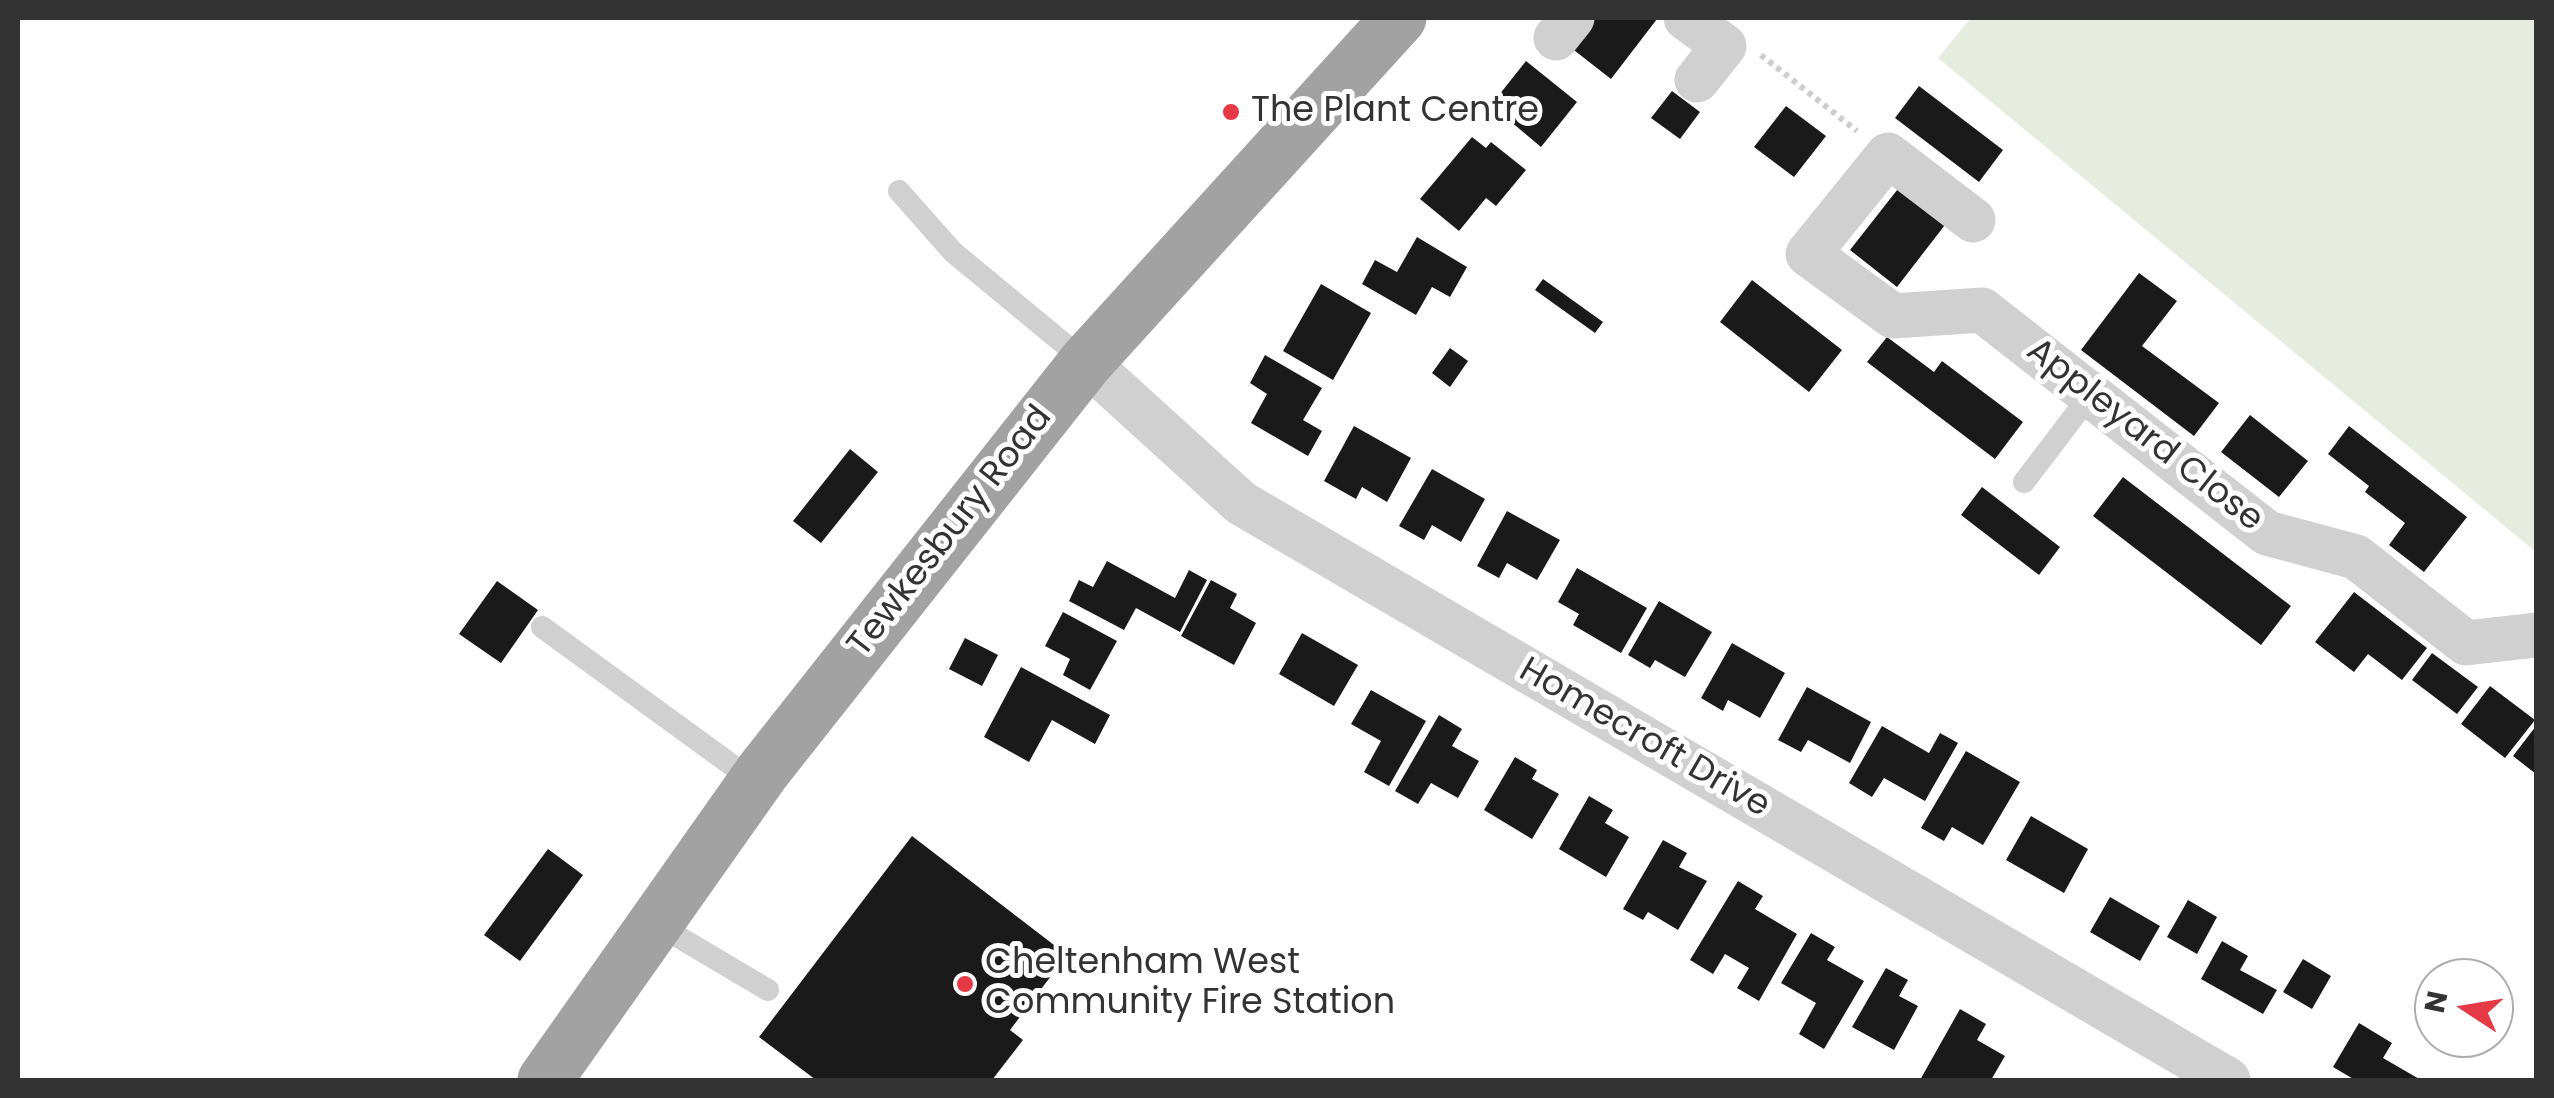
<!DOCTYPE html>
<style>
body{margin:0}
#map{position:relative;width:2554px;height:1098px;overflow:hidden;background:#fff;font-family:Poppins,sans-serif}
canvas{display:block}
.frame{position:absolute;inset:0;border:20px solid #333;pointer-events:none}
.north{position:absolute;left:2414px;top:958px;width:100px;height:100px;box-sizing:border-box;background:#fff;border:2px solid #adadad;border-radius:50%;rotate:282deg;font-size:28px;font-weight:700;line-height:40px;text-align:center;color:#333}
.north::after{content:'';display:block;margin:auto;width:35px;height:45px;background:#e63946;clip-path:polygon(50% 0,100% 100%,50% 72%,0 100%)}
</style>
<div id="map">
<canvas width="2554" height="1098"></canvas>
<div class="frame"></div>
<div class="north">N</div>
</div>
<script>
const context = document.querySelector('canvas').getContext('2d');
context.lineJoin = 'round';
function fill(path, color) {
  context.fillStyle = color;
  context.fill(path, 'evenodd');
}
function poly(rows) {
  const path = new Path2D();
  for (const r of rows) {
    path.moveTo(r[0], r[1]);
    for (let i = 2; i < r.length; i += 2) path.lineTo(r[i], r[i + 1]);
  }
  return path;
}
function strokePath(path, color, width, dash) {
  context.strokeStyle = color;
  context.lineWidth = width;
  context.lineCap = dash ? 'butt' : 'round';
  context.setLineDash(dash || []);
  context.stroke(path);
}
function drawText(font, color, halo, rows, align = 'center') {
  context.font = font + ' Poppins,sans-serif';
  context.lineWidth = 10;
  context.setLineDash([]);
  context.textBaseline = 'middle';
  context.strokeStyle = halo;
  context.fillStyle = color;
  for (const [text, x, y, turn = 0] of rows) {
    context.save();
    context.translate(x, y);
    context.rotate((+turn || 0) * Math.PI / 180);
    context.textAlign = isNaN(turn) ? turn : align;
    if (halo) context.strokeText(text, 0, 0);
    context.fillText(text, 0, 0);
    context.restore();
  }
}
fill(poly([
 [1971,18,2536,18,2536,552,1938,58]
]), '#e6ecdf');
fill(poly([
 [1592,18,1655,18,1657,19,1611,79,1570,47],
 [1526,61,1577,102,1541,147,1491,105],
 [1919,86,2003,150,1979,182,1895,118],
 [1672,91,1700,112,1680,139,1651,118],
 [1786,106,1826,136,1794,177,1754,147],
 [1472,137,1486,148,1491,142,1526,170,1496,206,1486,198,1459,231,1420,199],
 [1901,185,1948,221,1897,287,1850,250],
 [1417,237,1467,267,1450,297,1432,287,1416,315,1362,284,1375,260,1397,272],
 [2139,273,2177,301,2142,346,2219,403,2194,436,2081,350],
 [1543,279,1603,322,1595,333,1535,290],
 [1752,280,1842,350,1809,392,1720,322],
 [1321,284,1371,313,1333,380,1283,351],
 [1887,337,1934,372,1942,361,2023,422,1995,459,1867,362],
 [1450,348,1468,361,1450,387,1432,373],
 [1265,355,1322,388,1303,420,1322,431,1308,456,1251,423,1267,394,1250,383],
 [2250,415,2308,461,2279,497,2221,452],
 [1354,426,1411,458,1387,502,1362,487,1356,499,1324,481],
 [2349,426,2467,517,2424,572,2389,545,2405,523,2365,492,2369,486,2328,454],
 [850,449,878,472,821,543,793,521],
 [1432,469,1485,499,1461,542,1432,525,1424,540,1399,526],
 [2123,477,2291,606,2261,645,2093,516],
 [1982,487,2060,547,2039,575,1961,515],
 [1507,511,1560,540,1537,580,1507,563,1499,578,1477,566],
 [1107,561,1175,598,1189,570,1207,580,1180,632,1136,608,1124,630,1069,601,1079,580,1093,587],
 [1577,568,1647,608,1621,653,1573,625,1579,614,1558,602],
 [1211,580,1237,594,1230,608,1256,623,1234,665,1181,636],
 [497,581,538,610,501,663,459,634],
 [2354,592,2427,648,2402,680,2368,654,2354,672,2315,642],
 [1659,601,1712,632,1685,677,1655,660,1650,668,1628,655],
 [1063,612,1117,641,1090,690,1063,675,1070,659,1045,646],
 [1302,633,1358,665,1334,706,1279,674],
 [965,638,998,655,982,686,949,669],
 [1732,643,1785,673,1760,718,1728,700,1723,711,1701,698],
 [2432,653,2478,687,2457,714,2412,680],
 [1021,667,1110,715,1095,744,1052,720,1029,762,984,737],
 [2490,686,2535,720,2505,758,2461,724],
 [1807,687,1871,722,1850,763,1808,740,1801,752,1778,740],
 [1371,690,1426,721,1389,786,1364,772,1381,741,1351,724],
 [1439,715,1462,729,1452,746,1479,761,1458,798,1431,783,1418,804,1395,791],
 [1882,726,1929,753,1940,733,1958,743,1925,801,1884,778,1872,797,1849,783],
 [2536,726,2536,774,2513,756],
 [1966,751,2020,782,1983,845,1952,827,1944,841,1921,828],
 [1515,757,1537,770,1532,779,1559,794,1532,839,1484,810],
 [1589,796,1613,810,1605,823,1629,837,1606,877,1559,849],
 [2031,816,2088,849,2064,893,2006,860],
 [912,836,1067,955,1010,1030,1023,1040,992,1080,816,1080,759,1037],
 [1663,840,1687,853,1679,867,1707,881,1678,930,1648,912,1643,920,1623,909],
 [548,849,583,875,520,961,484,935],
 [1738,881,1763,896,1755,909,1797,934,1759,1001,1737,988,1749,968,1725,954,1713,974,1690,960],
 [2110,897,2160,926,2140,961,2090,932],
 [2188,900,2217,917,2197,954,2167,937],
 [1811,933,1835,947,1827,960,1864,981,1824,1049,1799,1034,1816,1003,1781,983],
 [2222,941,2248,956,2240,970,2277,990,2263,1014,2201,979],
 [2303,959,2331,976,2312,1009,2283,992],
 [1886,968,1908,980,1899,996,1918,1006,1894,1050,1852,1027],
 [1960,1009,1986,1024,1977,1040,2005,1056,1991,1080,1920,1080],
 [2359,1023,2392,1043,2383,1058,2421,1080,2355,1080,2333,1067]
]), '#1a1a1a');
strokePath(poly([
 [1761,55,1857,131]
]), '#cdcdcd', 6, [5, 5]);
strokePath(poly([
 [899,191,953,252,1086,362],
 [2024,482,2091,394],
 [542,627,755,782],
 [655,923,768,990]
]), '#d0d0d0', 22);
strokePath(poly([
 [1686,18,1724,46,1697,80],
 [1556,38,1572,18],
 [1973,220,1888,155,1808,254,1893,316,1982,310,2267,533,2356,557,2466,643,2536,635],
 [1086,362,1241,503,2228,1080]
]), '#d0d0d0', 45);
strokePath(poly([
 [545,1080,763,771,1086,362,1399,18]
]), '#a2a2a2', 55);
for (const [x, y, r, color] of [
 [1231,112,10,"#e63946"],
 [965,984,10,"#e63946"]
]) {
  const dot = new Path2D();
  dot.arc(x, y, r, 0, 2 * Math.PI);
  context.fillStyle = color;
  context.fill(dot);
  strokePath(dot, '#fff', 4);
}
drawText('35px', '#333', '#fff', [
 ["The Plant Centre",1251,112],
 ["Cheltenham West",985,964],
 ["Community Fire Station",985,1004]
], 'left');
drawText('35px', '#333', '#fff', [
 ["Appleyard Close",2144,436,38],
 ["Tewkesbury Road",951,532,-52],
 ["Homecroft Drive",1644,739,30]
]);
</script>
